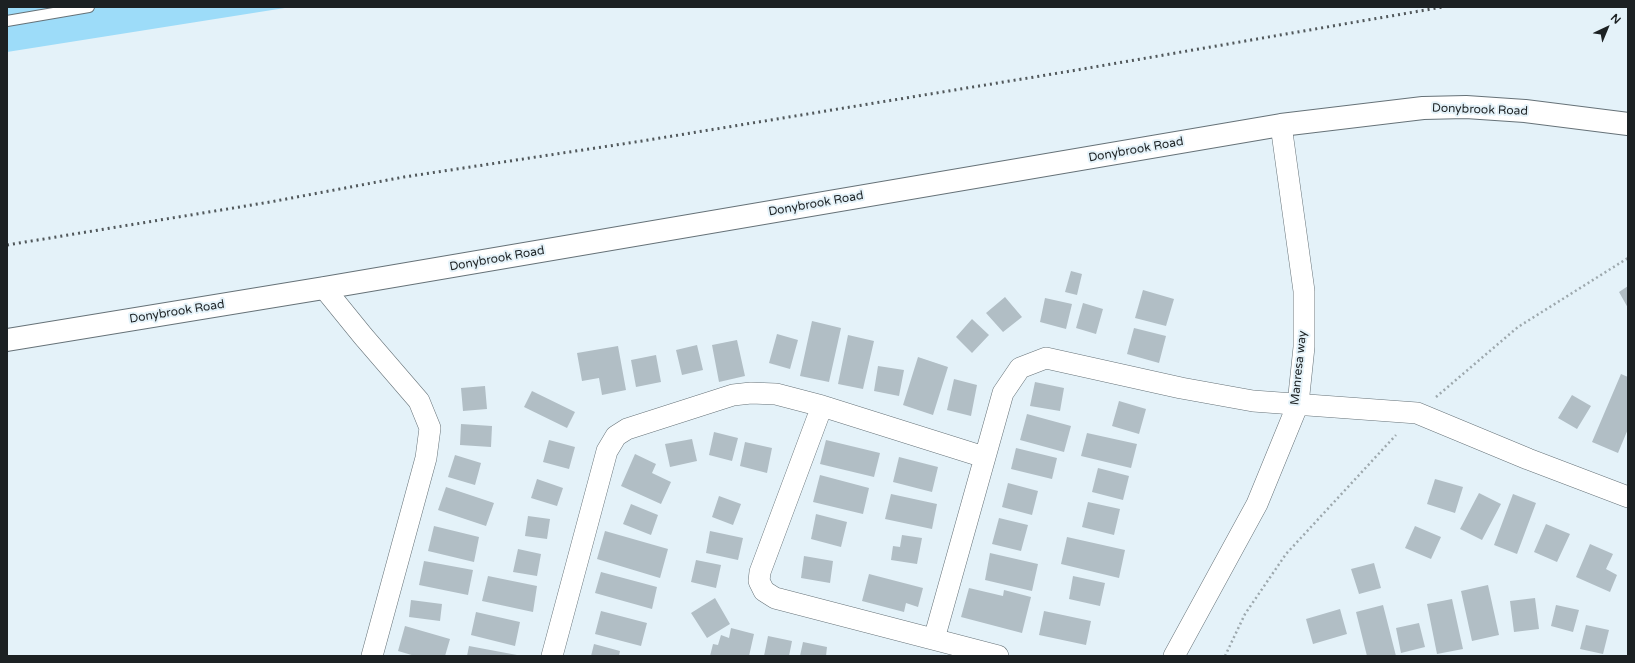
<!DOCTYPE html>
<style>
body{margin:0}
#map{position:relative;width:1635px;height:663px;overflow:hidden;background:#e4f2f9;font-family:"Varela Round",sans-serif}
canvas{display:block}
.frame{position:absolute;inset:0;border:8px solid #1c2123;pointer-events:none}
.north{position:absolute;left:1587px;top:8px;width:40px;height:40px;-webkit-text-stroke:3px #e4f2f9;paint-order:stroke;rotate:44deg;font-size:11px;font-weight:700;line-height:16px;text-align:center;color:#1c2123}
.north::after{content:'';display:block;margin:auto;width:14px;height:18px;background:#1c2123;clip-path:polygon(50% 0,100% 100%,50% 72%,0 100%)}
</style>
<div id="map">
<canvas width="1635" height="663"></canvas>
<div class="frame"></div>
<div class="north">N</div>
</div>
<script>
const context = document.querySelector('canvas').getContext('2d');
context.lineJoin = 'round';
function fill(path, color) {
  context.fillStyle = color;
  context.fill(path, 'evenodd');
}
function poly(rows) {
  const path = new Path2D();
  for (const r of rows) {
    path.moveTo(r[0], r[1]);
    for (let i = 2; i < r.length; i += 2) path.lineTo(r[i], r[i + 1]);
  }
  return path;
}
function strokePath(path, color, width, dash) {
  context.strokeStyle = color;
  context.lineWidth = width;
  context.lineCap = dash ? 'butt' : 'round';
  context.setLineDash(dash || []);
  context.stroke(path);
}
function drawText(font, color, halo, rows, align = 'center') {
  context.font = font + ' "Varela Round",sans-serif';
  context.lineWidth = 4;
  context.setLineDash([]);
  context.textBaseline = 'middle';
  context.strokeStyle = halo;
  context.fillStyle = color;
  for (const [text, x, y, turn = 0] of rows) {
    context.save();
    context.translate(x, y);
    context.rotate((+turn || 0) * Math.PI / 180);
    context.textAlign = isNaN(turn) ? turn : align;
    if (halo) context.strokeText(text, 0, 0);
    context.fillText(text, 0, 0);
    context.restore();
  }
}
fill(poly([
 [7,7,291,7,7,52]
]), '#9ddcf9');
fill(poly([
 [1071,271,1082,274,1077,295,1065,292],
 [1628,286,1628,308,1619,292],
 [1143,290,1174,299,1166,326,1135,318],
 [1005,297,1022,317,1003,332,986,313],
 [1045,298,1072,304,1066,329,1040,322],
 [1083,303,1103,309,1096,334,1076,328],
 [972,319,989,335,972,353,956,337],
 [812,321,841,328,829,382,800,376],
 [1134,328,1166,336,1159,363,1127,354],
 [777,334,798,340,790,369,769,363],
 [848,335,874,341,863,389,838,384],
 [737,340,745,376,719,382,712,345],
 [697,345,703,370,682,375,676,350],
 [618,346,626,390,602,395,599,378,582,381,577,353],
 [656,355,661,382,636,387,631,360],
 [918,357,948,367,933,415,903,405],
 [878,366,904,370,899,396,874,391],
 [1621,374,1628,377,1628,429,1618,453,1592,442],
 [954,379,977,385,971,416,947,410],
 [1035,382,1064,388,1060,411,1030,406],
 [485,386,487,409,463,411,461,388],
 [532,391,575,412,567,428,524,407],
 [1572,395,1591,406,1577,429,1558,418],
 [1119,401,1146,409,1139,434,1112,426],
 [1027,414,1071,426,1064,452,1020,440],
 [461,424,492,426,491,447,460,445],
 [714,432,738,438,732,461,709,455],
 [1087,433,1137,444,1131,468,1081,456],
 [692,439,697,461,670,467,665,444],
 [549,440,575,447,569,469,543,462],
 [826,440,880,453,874,477,820,464],
 [745,442,772,448,767,473,740,466],
 [1016,448,1057,458,1052,479,1011,469],
 [635,454,656,464,652,473,671,482,661,504,621,486],
 [455,455,481,463,475,485,448,477],
 [899,457,938,467,932,492,893,482],
 [1098,468,1129,476,1123,500,1092,492],
 [820,475,869,488,863,514,813,502],
 [537,479,563,488,557,506,531,498],
 [1435,479,1463,487,1455,513,1427,504],
 [1008,483,1038,491,1032,515,1002,507],
 [446,487,494,503,486,526,438,510],
 [1479,493,1501,504,1482,540,1460,529],
 [891,494,937,504,932,529,885,519],
 [1513,494,1536,503,1517,554,1494,545],
 [719,496,741,504,733,525,712,517],
 [1088,502,1120,509,1114,535,1082,527],
 [631,504,658,515,651,535,623,524],
 [816,514,847,522,841,547,811,539],
 [528,516,550,519,547,539,525,536],
 [999,518,1028,525,1021,551,992,544],
 [1546,524,1570,534,1557,562,1534,552],
 [434,526,479,537,474,562,428,551],
 [1415,526,1441,537,1431,559,1405,548],
 [605,531,668,549,660,578,597,559],
 [710,531,743,538,738,560,706,553],
 [902,535,922,538,917,564,891,560,893,546,900,547],
 [1067,537,1125,550,1119,578,1061,564],
 [1590,544,1613,554,1606,569,1617,575,1610,592,1576,577],
 [518,549,541,554,537,576,513,572],
 [990,553,1038,564,1032,591,985,580],
 [804,556,833,561,830,583,801,578],
 [696,560,721,565,716,588,691,582],
 [424,561,473,570,468,595,419,585],
 [1374,563,1381,588,1359,594,1351,569],
 [601,572,657,587,652,609,595,593],
 [869,574,923,588,918,607,906,603,904,612,862,601],
 [488,576,537,586,533,612,482,601],
 [1073,576,1105,583,1100,606,1069,599],
 [1488,585,1499,635,1472,641,1461,591],
 [969,588,1003,596,1004,590,1031,597,1022,633,961,617],
 [715,598,730,624,707,638,691,613],
 [1535,598,1539,629,1514,632,1510,601],
 [1452,599,1463,649,1437,654,1427,604],
 [411,600,442,604,440,621,409,617],
 [1383,605,1396,656,1367,656,1356,612],
 [1556,605,1579,610,1573,632,1551,626],
 [1340,609,1347,634,1313,644,1306,619],
 [601,611,647,623,641,646,595,634],
 [1044,611,1091,621,1086,645,1039,635],
 [476,612,520,622,515,646,471,635],
 [1419,623,1425,647,1401,653,1396,628],
 [1586,625,1609,630,1603,654,1580,649],
 [405,626,450,639,445,656,415,656,398,651],
 [731,628,754,634,749,656,710,656,713,644,718,645,721,635,729,638],
 [768,636,792,641,789,656,764,656],
 [803,642,827,647,826,656,800,656],
 [594,644,620,651,619,656,591,656],
 [469,646,517,655,517,656,467,656]
]), '#b1bec5');
const service = poly([
 [7,21,89,7]
]);
const minor = poly([
 [324,288,363,336,419,401,430,428,426,458,372,656],
 [822,406,760,572,759,581,764,591,775,598,998,656],
 [934,639,1003,393,1020,368,1046,358,1181,388,1253,401,1417,413,1528,459,1628,497],
 [552,656,607,451,616,436,627,429,733,395,751,393,776,394,822,406,984,457],
 [1174,656,1257,504,1298,404,1304,347,1304,291,1281,125]
]);
const tertiary = poly([
 [7,340,324,288,1281,125,1423,108,1466,107,1525,111,1628,124]
]);
strokePath(service, '#667278', 12);
strokePath(minor, '#667278', 22);
strokePath(tertiary, '#667278', 24);
strokePath(poly([
 [1436,397,1518,327,1628,258],
 [1225,656,1245,614,1286,554,1396,435]
]), '#9da8ad', 2.5, [2, 3]);
strokePath(service, '#fff', 10);
strokePath(minor, '#fff', 21);
strokePath(tertiary, '#fff', 22);
strokePath(poly([
 [7,245,270,202,404,177,642,141,1071,71,1443,7]
]), '#51585b', 3, [2, 4]);
drawText('12px', '#1c2123', '#e4f2f9', [
 ["Donybrook Road",1480,110,2],
 ["Donybrook Road",1136,150,-10],
 ["Donybrook Road",816,204,-10],
 ["Donybrook Road",497,259,-10],
 ["Donybrook Road",177,312,-9],
 ["Manresa way",1299,368,-84]
]);
</script>
